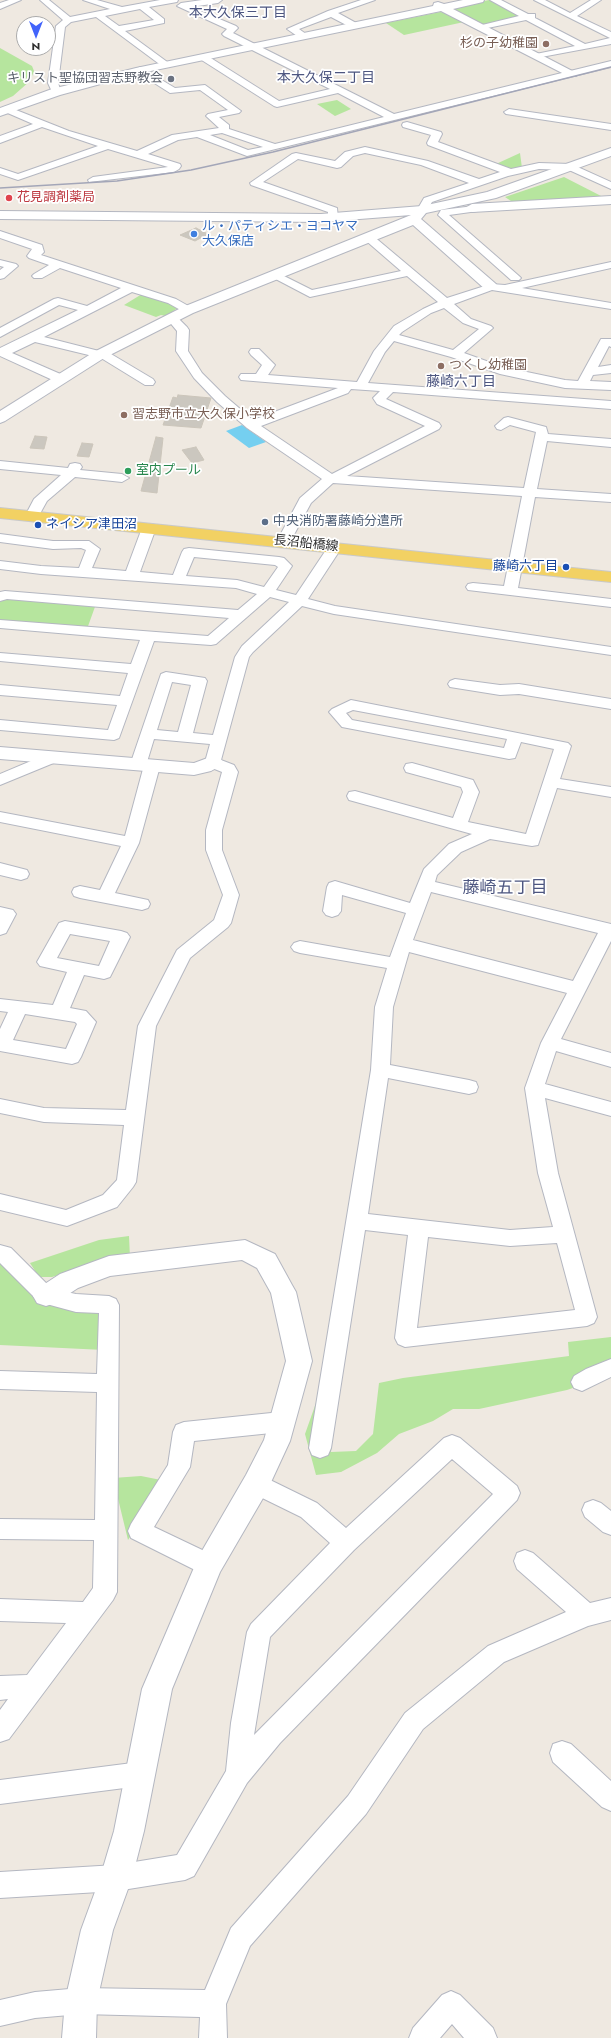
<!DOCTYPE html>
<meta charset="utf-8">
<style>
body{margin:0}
#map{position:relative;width:611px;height:2038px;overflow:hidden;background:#efe9e1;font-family:Jost,sans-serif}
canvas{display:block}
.north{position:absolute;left:16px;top:16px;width:40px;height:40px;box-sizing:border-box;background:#fff;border:1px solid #ababab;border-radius:50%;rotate:180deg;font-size:11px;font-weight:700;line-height:16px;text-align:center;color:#2e2e2e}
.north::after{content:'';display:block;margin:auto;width:14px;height:18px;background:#4264fb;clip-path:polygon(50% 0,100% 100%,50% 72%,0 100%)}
</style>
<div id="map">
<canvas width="611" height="2038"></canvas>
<div class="north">N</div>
</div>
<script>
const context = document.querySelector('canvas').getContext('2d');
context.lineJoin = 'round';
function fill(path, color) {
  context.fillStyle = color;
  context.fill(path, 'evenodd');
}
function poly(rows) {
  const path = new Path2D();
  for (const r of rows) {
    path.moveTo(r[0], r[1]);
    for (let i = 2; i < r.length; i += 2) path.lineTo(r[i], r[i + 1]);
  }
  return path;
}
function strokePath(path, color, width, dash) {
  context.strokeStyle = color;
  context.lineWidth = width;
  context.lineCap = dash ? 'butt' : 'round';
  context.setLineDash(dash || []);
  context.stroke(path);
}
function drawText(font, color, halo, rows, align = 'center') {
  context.font = font + ' Jost,"Noto Sans JP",sans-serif';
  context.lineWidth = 3.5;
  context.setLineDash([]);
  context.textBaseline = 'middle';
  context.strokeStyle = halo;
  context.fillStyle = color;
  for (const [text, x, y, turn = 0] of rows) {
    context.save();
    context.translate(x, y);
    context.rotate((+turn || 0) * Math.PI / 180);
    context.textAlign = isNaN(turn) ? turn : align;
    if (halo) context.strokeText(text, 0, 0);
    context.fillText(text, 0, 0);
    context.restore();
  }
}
fill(poly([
 [489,0,494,0,523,15,485,26,453,10,453,8],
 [440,12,446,13,464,22,404,35,386,23],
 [0,48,32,66,34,71,30,81,13,96,0,102],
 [337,100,351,109,335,116,317,104],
 [520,153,522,168,512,170,496,164],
 [564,177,605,198,514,203,505,197],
 [142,294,179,307,166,316,161,315,156,317,124,305],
 [5,597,96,604,87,629,0,624,0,599],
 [129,1236,130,1258,81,1268,52,1277,39,1277,30,1263,99,1240],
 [0,1259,43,1305,97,1310,104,1316,104,1350,0,1345],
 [611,1337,611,1375,567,1390,479,1409,453,1409,433,1421,399,1434,377,1453,341,1472,316,1475,305,1434,322,1386,338,1387,331,1452,356,1451,373,1434,379,1383,403,1378,569,1356,568,1342],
 [141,1476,166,1481,128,1540,113,1478]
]), '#b6e59e');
fill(poly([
 [242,425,266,442,249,448,226,431]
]), '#75cff0');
const building = poly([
 [196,228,208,234,195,241,180,235,196,228],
 [178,395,211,398,201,428,163,425,173,397,177,398,178,395],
 [35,436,47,437,44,449,30,448,35,436],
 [156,437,163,438,157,493,141,491,156,437],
 [82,443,93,444,89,457,77,456,82,443],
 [196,447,204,460,192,463,182,450,196,447]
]);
fill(building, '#cbc7bf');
strokePath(building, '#cbc5ba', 1);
const minor = poly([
 [9,0,21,0,0,9,0,3,9,0],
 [40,0,49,0,70,17,110,9,83,0,97,0,122,7,160,0,178,0,177,2,149,7,164,19,164,23,125,31,170,64,165,67,162,66,96,17,71,22,65,27,58,83,61,92,59,94,53,94,48,83,56,26,63,20,40,0],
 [140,9,154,20,119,26,105,16,140,9],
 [202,0,222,0,218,3,191,7,236,26,238,28,233,33,394,114,611,61,611,67,247,156,197,137,178,140,148,154,180,164,181,166,179,169,174,172,89,182,88,180,93,177,168,167,108,149,18,180,0,174,0,168,18,174,98,146,42,127,0,143,0,136,33,124,3,111,1,109,6,106,69,131,137,151,172,135,219,128,206,116,208,114,228,110,200,90,170,93,137,72,135,70,140,67,175,88,205,85,241,111,239,113,219,117,229,125,229,129,275,144,384,117,338,93,277,107,274,106,200,59,200,55,206,55,279,101,330,89,224,36,222,34,227,29,177,6,181,3,202,0],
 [222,133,263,147,248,150,210,135,222,133],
 [361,0,375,0,338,13,358,24,358,28,352,28,331,17,299,29,306,34,306,38,300,38,287,29,328,11,361,0],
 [490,0,501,0,528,14,535,14,535,18,585,44,610,38,534,0,545,0,570,13,591,0,601,0,577,16,611,32,611,44,536,58,536,54,575,46,526,20,478,30,478,26,519,16,490,0],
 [509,109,611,124,611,130,506,114,504,112,509,109],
 [407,122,441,132,442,134,438,142,511,169,539,163,571,164,611,182,611,189,569,170,539,169,508,176,432,202,426,212,422,213,417,210,424,198,469,183,421,165,365,153,353,156,341,167,337,168,298,159,263,182,337,208,338,218,333,221,328,218,328,212,251,185,250,183,292,154,296,153,335,161,345,152,365,147,428,161,479,179,500,172,428,145,427,143,431,135,403,127,402,125,403,123,407,122],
 [474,206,478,207,479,209,478,211,449,215,519,276,521,278,519,280,511,280,438,215,441,210,474,206],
 [0,231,42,245,44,252,41,255,176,299,192,308,194,310,192,312,184,312,168,303,132,292,44,337,99,351,106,351,153,379,155,382,153,385,145,385,101,358,35,342,12,353,65,376,67,379,65,382,57,382,0,356,0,348,78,310,59,305,0,337,0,328,54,299,58,298,87,306,121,288,60,268,42,278,34,278,32,276,34,274,49,265,29,258,27,256,32,249,0,238,0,231],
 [368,234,372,235,447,298,491,284,505,285,611,262,611,268,522,288,611,303,611,309,492,290,454,304,471,319,491,326,493,328,464,353,503,367,565,380,578,381,601,339,611,339,611,347,609,346,598,367,611,365,611,373,593,375,590,381,611,382,611,390,565,388,500,374,451,357,394,341,385,352,368,383,611,401,611,409,393,392,386,399,439,423,441,426,439,429,347,476,524,488,536,432,510,425,501,430,497,429,495,426,504,418,508,417,546,427,548,434,611,439,611,447,547,441,537,489,611,494,611,502,535,497,518,588,611,599,611,607,468,590,466,587,468,584,473,583,504,586,522,496,333,483,311,503,289,544,279,544,277,541,300,498,322,479,247,428,217,402,194,378,176,351,177,331,167,319,173,315,177,317,187,327,189,330,188,351,202,373,225,396,253,420,338,388,241,380,239,377,241,374,256,374,262,365,251,355,249,352,251,349,259,349,275,365,268,375,357,382,374,351,394,326,423,309,438,302,407,276,310,297,268,275,270,273,278,273,312,290,401,271,364,239,363,237,364,235,368,234],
 [444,308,463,323,479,329,453,350,399,335,402,332,431,313,444,308],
 [351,389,380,391,373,398,377,404,425,426,332,474,261,426,348,393,351,389],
 [0,260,16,264,18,266,4,278,0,279,0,270,4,267,0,266,0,260],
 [0,461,68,468,70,464,75,463,80,464,82,467,80,470,122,474,129,478,122,482,75,477,47,501,37,519,32,520,27,519,25,516,34,499,61,475,0,469,0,461],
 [149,524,154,525,156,528,140,572,173,575,182,552,184,549,189,548,279,557,284,558,292,566,276,590,296,595,330,544,335,543,340,544,342,547,308,599,335,606,611,647,611,655,334,614,302,606,253,652,249,657,221,760,234,765,238,772,222,830,222,850,239,895,231,923,228,927,190,958,156,1026,136,1182,133,1187,117,1207,67,1226,0,1210,0,1194,66,1210,103,1195,117,1180,124,1125,44,1122,0,1113,0,1099,44,1108,126,1110,138,1026,177,950,214,920,223,895,206,850,206,830,222,772,207,766,205,762,210,744,154,739,147,762,152,761,158,762,160,766,139,843,115,893,148,900,150,904,148,908,142,910,80,898,74,896,72,892,74,888,80,886,100,890,121,846,0,822,0,812,125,836,143,769,138,770,132,769,130,765,161,674,166,672,205,678,207,681,193,733,213,735,235,657,242,646,289,602,270,597,216,644,211,645,154,641,119,738,114,740,0,730,0,720,108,730,117,705,0,695,0,685,120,696,128,673,0,661,0,653,131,664,140,640,0,628,0,620,208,636,229,618,7,599,0,601,0,592,5,591,238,610,257,594,236,588,41,574,0,569,0,561,41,566,79,568,86,550,81,548,53,549,0,542,0,534,53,541,89,541,100,549,92,568,126,571,142,528,144,525,149,524],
 [194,557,275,565,278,567,264,587,237,580,186,576,194,557],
 [172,682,191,685,178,732,157,730,172,682],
 [455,679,500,685,519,684,611,699,611,709,519,694,500,695,450,687,448,684,450,681,455,679],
 [351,700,568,743,571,746,560,779,611,787,611,797,557,788,538,845,532,846,490,839,461,852,437,875,435,882,611,924,611,941,561,1039,611,1053,611,1067,556,1051,545,1084,611,1102,611,1116,545,1098,558,1173,597,1317,594,1323,587,1326,405,1347,398,1344,395,1338,408,1235,365,1230,331,1448,328,1455,320,1458,312,1455,309,1448,371,1070,375,1007,387,968,300,953,294,951,291,947,294,943,300,941,390,957,406,913,342,895,341,911,338,915,332,917,326,915,323,911,327,887,329,883,335,881,410,903,424,869,449,844,472,834,349,800,347,796,349,792,355,791,453,818,463,792,461,787,406,772,404,768,406,764,412,763,473,780,479,792,468,822,526,834,554,749,521,742,515,758,509,759,342,727,329,712,332,709,351,700],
 [353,710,507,739,504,748,352,720,346,713,353,710],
 [431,892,598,933,573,981,413,940,431,892],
 [409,952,567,993,541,1043,525,1088,538,1173,553,1227,510,1230,368,1214,388,1078,469,1094,476,1092,478,1087,476,1082,469,1080,390,1065,393,1007,409,952],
 [428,1237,510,1246,557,1243,575,1310,417,1328,428,1237],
 [50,753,56,754,58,758,56,762,0,785,0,774,50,753],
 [0,863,27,870,29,874,27,878,21,880,0,875,0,863],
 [0,907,13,910,16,914,6,933,0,935,0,907],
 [65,921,121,931,127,933,130,937,110,977,104,979,84,975,70,1008,86,1011,96,1022,81,1057,78,1062,72,1064,0,1051,0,1029,8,1012,0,1011,0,999,53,1005,67,972,40,966,37,962,59,923,65,921],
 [70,934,110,941,99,966,57,958,70,934],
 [25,1014,75,1022,77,1024,66,1049,13,1040,25,1014],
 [0,1245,11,1248,52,1289,76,1294,109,1296,116,1299,119,1305,117,1592,113,1600,9,1739,0,1742,0,1710,8,1699,0,1700,0,1676,27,1675,66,1623,0,1621,0,1599,83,1602,93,1588,94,1540,0,1539,0,1519,95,1520,97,1392,0,1389,0,1371,97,1374,99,1313,76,1312,39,1302,0,1263,0,1245],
 [611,1359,611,1377,582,1391,574,1388,571,1382,574,1376,586,1369,611,1359],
 [281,1412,289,1415,292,1422,289,1429,281,1432,194,1441,190,1467,154,1527,217,1557,220,1565,217,1573,209,1576,201,1573,131,1538,128,1531,131,1524,168,1465,173,1432,176,1425,184,1422,281,1412],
 [452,1435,460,1438,517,1486,520,1493,517,1500,280,1743,247,1783,194,1876,185,1880,116,1891,0,1898,0,1872,116,1865,177,1855,226,1771,231,1723,247,1632,251,1624,330,1543,301,1517,248,1491,245,1484,248,1477,256,1474,264,1477,317,1503,346,1528,444,1438,452,1435],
 [452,1459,493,1494,254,1735,270,1637,354,1550,452,1459],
 [593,1500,601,1503,611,1511,611,1535,603,1532,585,1517,582,1510,585,1503,593,1500],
 [525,1550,533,1553,590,1603,611,1598,611,1620,588,1626,504,1662,423,1729,366,1814,250,1946,226,2004,227,2038,199,2038,200,2017,81,2014,35,2018,0,2026,0,2000,35,1992,81,1988,205,1990,231,1928,348,1796,405,1713,488,1646,566,1612,517,1569,514,1561,517,1553,525,1550],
 [562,1741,571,1744,611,1781,611,1811,602,1807,553,1762,550,1753,553,1744,562,1741],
 [140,1762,149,1765,152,1774,149,1783,140,1786,0,1804,0,1780,140,1762],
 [451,1991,460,1995,493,2028,497,2038,464,2038,452,2024,440,2038,409,2038,413,2028,442,1995,451,1991]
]);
const tertiary = poly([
 [463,0,484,0,483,2,453,9,578,74,576,76,568,76,441,11,141,73,60,95,0,116,0,108,52,89,136,68,433,6,434,3,438,2,444,4,463,0],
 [611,148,611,156,496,198,426,213,421,219,496,284,498,287,496,290,486,290,413,225,193,313,104,358,5,421,0,423,0,411,94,352,183,307,411,215,321,222,0,219,0,211,321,214,422,206,487,192,611,148],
 [611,196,611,204,472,212,465,208,472,204,611,196],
 [0,747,194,763,213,756,220,758,223,762,220,766,211,771,194,775,0,759,0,747],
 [245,1240,275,1254,292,1285,296,1292,312,1361,290,1441,266,1493,220,1572,172,1689,144,1831,132,1878,113,1930,97,2001,96,2038,62,2038,65,2001,81,1930,100,1878,114,1831,142,1689,199,1556,246,1475,264,1440,286,1361,271,1293,257,1268,242,1260,110,1276,78,1288,55,1303,46,1306,37,1303,33,1296,37,1289,60,1274,109,1256,245,1240]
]);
const primary = poly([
 [0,508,611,572,611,582,0,518,0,508]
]);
strokePath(minor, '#b4b7c1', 2);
strokePath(tertiary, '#b4b7c1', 2);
strokePath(primary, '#c9c9c9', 2);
fill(minor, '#fff');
fill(tertiary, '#fff');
fill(primary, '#f2d163');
strokePath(poly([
 [0,188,117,181,191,170,273,152,611,67]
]), '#a3a6b8', 1.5);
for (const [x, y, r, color] of [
 [546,44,4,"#8d6e63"],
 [171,79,4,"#6b7280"],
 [9,198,4,"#e0444e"],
 [194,234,4,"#3f7fe0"],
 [441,366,4,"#8d6e63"],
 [124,415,4,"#8d6e63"],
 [128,471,4,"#2e9e5b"],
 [265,522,4,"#5c6f8a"],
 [38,525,4,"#1a4fb4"],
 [566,567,4,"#1a4fb4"]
]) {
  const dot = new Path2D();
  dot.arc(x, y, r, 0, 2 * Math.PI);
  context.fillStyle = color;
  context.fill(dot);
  strokePath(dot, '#fff', 1.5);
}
drawText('13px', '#785e54', '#fff', [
 ["杉の子幼稚園",538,44,"right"],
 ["つくし幼稚園",449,366],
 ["習志野市立大久保小学校",132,415]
], 'left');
drawText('13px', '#5b616d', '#fff', [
 ["キリスト聖協団習志野教会",163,79]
], 'right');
drawText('13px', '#be3a42', '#fff', [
 ["花見調剤薬局",17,198]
], 'left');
drawText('13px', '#366cbe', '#fff', [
 ["ル・パティシエ・ヨコヤマ",202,227],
 ["大久保店",202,242]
], 'left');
drawText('13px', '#27864d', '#fff', [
 ["室内プール",136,471]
], 'left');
drawText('13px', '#4e5e75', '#fff', [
 ["中央消防署藤崎分遣所",273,522]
], 'left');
drawText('13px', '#164399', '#fff', [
 ["ネイシア津田沼",46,525],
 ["藤崎六丁目",558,567,"right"]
], 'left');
drawText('13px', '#2e2e2e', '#fff', [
 ["長沼船橋線",306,544,6]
]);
drawText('14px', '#4d5680', '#fff', [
 ["本大久保三丁目",238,14],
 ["本大久保二丁目",326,79],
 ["藤崎六丁目",461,383]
]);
drawText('17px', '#4d5680', '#fff', [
 ["藤崎五丁目",505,889]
]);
</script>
